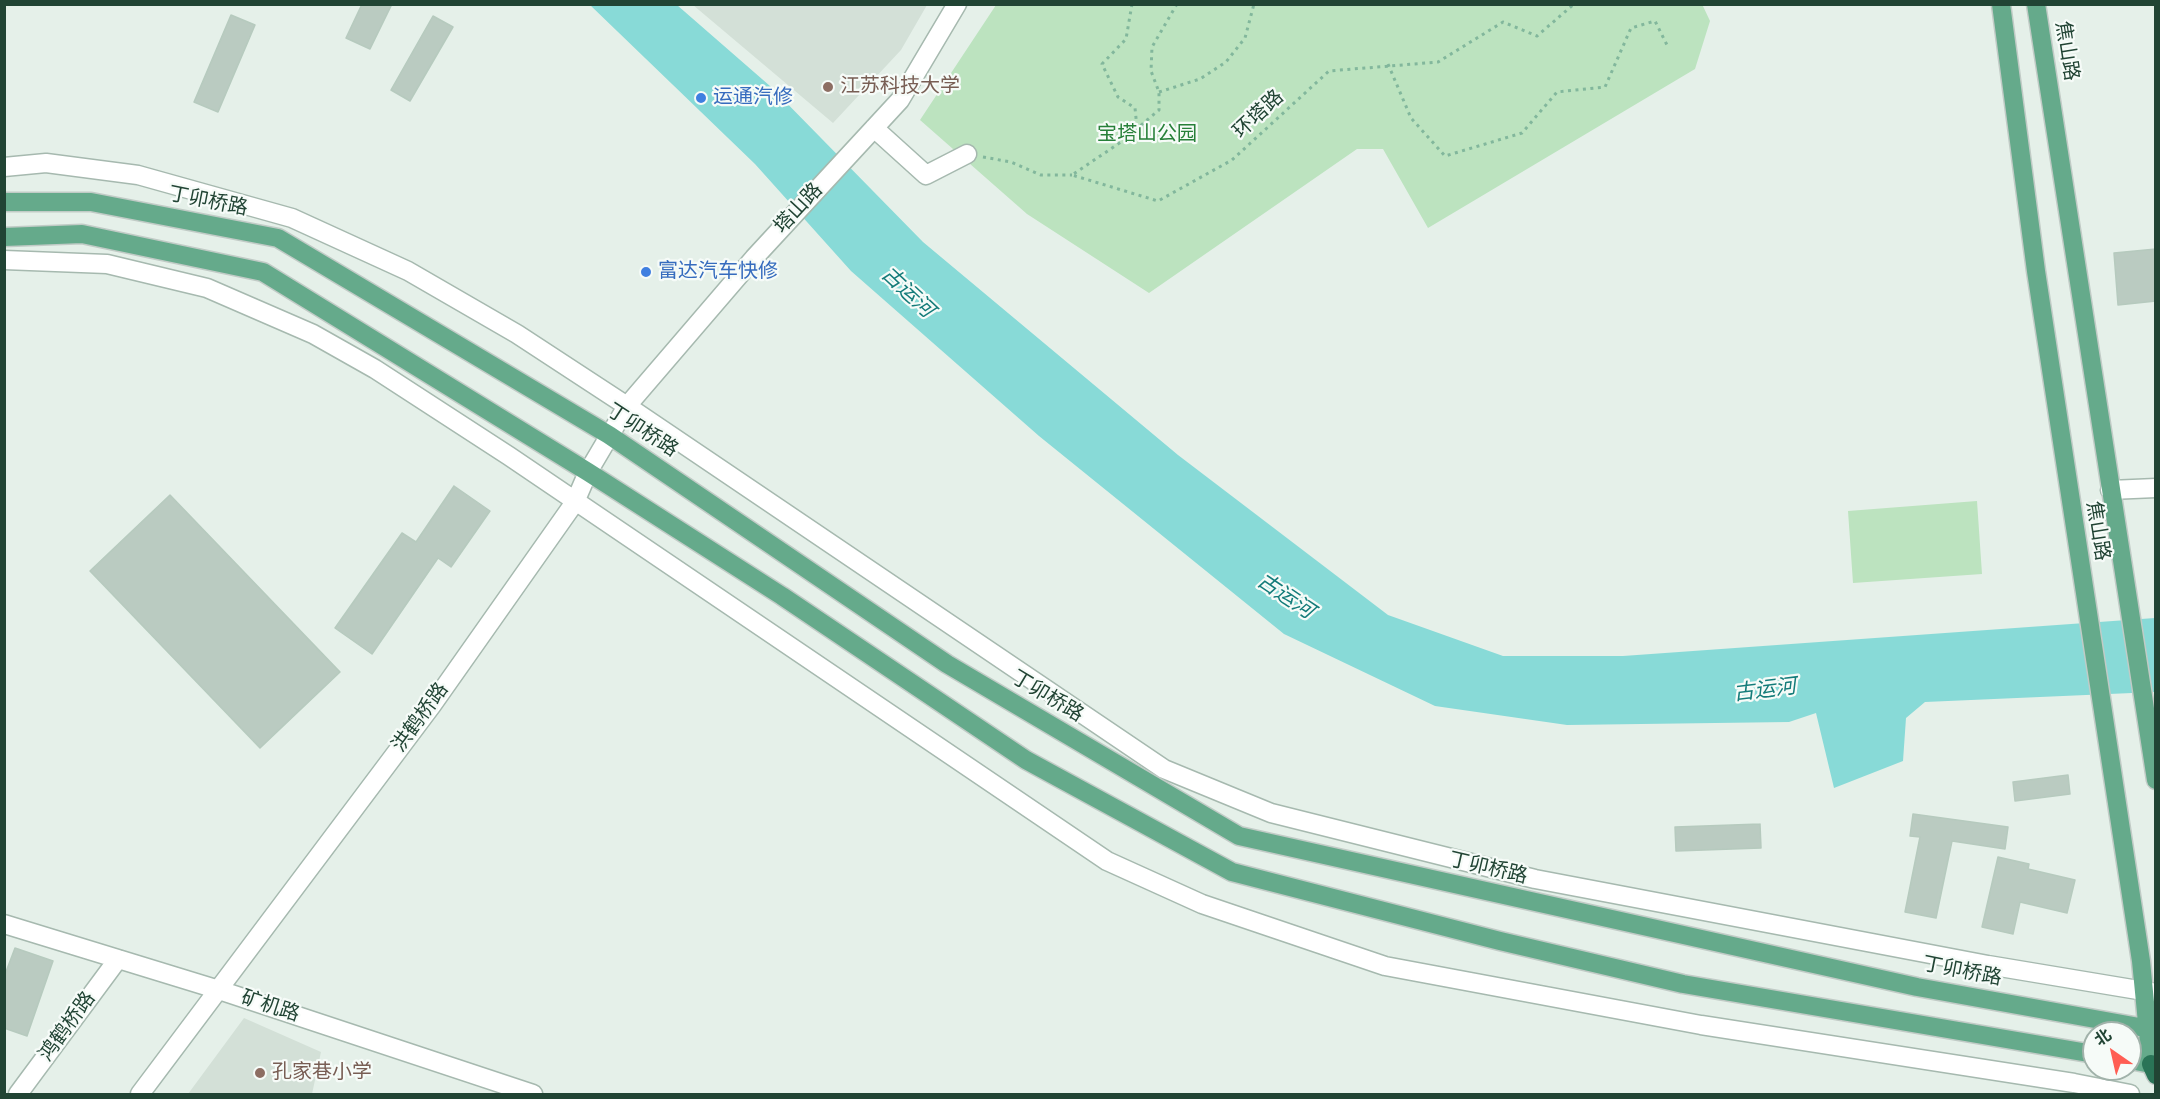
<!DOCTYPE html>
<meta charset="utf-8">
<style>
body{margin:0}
#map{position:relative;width:2160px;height:1099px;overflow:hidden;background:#e5f0e9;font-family:Roboto,"Noto Sans SC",sans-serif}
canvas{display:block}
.frame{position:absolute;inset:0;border:6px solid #214434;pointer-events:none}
.north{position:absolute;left:2082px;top:1021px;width:60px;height:60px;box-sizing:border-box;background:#f6fbf8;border:2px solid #a1b2aa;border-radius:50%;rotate:326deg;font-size:16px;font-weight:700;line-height:24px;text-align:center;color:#214434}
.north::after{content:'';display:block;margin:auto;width:21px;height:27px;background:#ff5e54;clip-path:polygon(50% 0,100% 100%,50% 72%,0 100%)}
</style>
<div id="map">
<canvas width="2160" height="1099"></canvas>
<div class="frame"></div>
<div class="north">北</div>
</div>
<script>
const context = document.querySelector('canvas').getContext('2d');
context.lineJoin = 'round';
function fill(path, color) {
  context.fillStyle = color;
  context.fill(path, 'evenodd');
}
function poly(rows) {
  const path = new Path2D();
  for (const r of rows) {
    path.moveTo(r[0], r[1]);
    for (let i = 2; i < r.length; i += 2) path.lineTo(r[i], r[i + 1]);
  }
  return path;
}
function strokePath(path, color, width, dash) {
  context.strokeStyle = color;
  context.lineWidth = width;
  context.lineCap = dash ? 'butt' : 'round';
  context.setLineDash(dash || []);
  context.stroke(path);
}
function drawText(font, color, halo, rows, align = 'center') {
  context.font = font + ' Roboto,"Noto Sans SC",sans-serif';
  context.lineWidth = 4.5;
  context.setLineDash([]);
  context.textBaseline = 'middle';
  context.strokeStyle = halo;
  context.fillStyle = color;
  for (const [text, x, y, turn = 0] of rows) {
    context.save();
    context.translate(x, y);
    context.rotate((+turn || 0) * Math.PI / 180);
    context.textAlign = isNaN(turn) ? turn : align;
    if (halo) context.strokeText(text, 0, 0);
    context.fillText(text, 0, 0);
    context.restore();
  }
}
fill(poly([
 [693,5,927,5,901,50,833,123],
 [244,1018,321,1052,312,1094,188,1094]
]), '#d3e0d7');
fill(poly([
 [1702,4,1710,21,1695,69,1428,228,1383,149,1357,149,1149,293,1027,214,920,120,996,5],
 [1977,501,1982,574,1853,583,1848,511]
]), '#bce3bf');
fill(poly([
 [590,5,677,5,770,86,923,242,1178,455,1388,615,1503,656,1623,656,2155,618,2155,692,1925,702,1906,718,1903,761,1834,788,1816,713,1789,722,1567,725,1435,706,1284,634,1039,436,851,271,755,164]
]), '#88dad7');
const building = poly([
 [362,4,392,4,370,49,346,38,362,4],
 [231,15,255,25,218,112,194,102,231,15],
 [433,16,453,27,410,101,391,90,433,16],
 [2156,249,2156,301,2118,305,2114,253,2156,249],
 [454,486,490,511,451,567,438,558,372,654,335,628,402,533,416,542,454,486],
 [170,495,340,672,260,748,90,571,170,495],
 [2068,775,2070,794,2015,801,2013,782,2068,775],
 [1913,814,2008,827,2005,849,1952,841,1936,918,1905,912,1920,837,1910,836,1913,814],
 [1760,824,1761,848,1676,851,1675,827,1760,824],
 [1998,857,2029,864,2028,869,2075,880,2067,913,2020,902,2013,934,1982,927,1998,857],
 [15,948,53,961,27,1036,4,1028,4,977,15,948]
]);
fill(building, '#bacbc1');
strokePath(building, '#b6cabe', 1.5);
const minor = poly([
 [874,128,926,175,967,154],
 [4,167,46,163,138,175,292,218,408,271,517,334,627,406,1164,769,1271,813,1535,879,1988,965,2156,993],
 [4,260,107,264,207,288,313,334,375,369,509,456,1107,861,1202,904,1385,966,1701,1025,2074,1083,2130,1094],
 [2110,490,2156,488],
 [4,924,216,989,533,1094],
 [18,1094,118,959],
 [140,1094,432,705,575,502,588,472,627,406,754,258,900,100,957,4]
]);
const major = poly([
 [2001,4,2036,271,2141,961,2151,1064],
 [2036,4,2156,780],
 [4,202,91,202,278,238,609,435,947,664,1239,836,1917,987,2156,1030],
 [4,237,82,234,263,272,588,472,782,596,1026,760,1232,872,1500,941,1683,984,2094,1054],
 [2130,1060,2156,1065]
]);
const highway = poly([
 [2151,1064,2156,1075]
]);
strokePath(minor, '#a6b9af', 21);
strokePath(major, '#c1cbc6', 21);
strokePath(highway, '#c1cbc6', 21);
strokePath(poly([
 [1132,4,1126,39,1102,64,1118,97,1135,108,1137,128],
 [1177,4,1152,47,1151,71,1159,92,1159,110,1121,142,1072,175,1158,201,1232,160,1329,71,1438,62,1503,22,1537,36,1574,4],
 [1388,64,1411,118,1445,156,1522,133,1557,92,1605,87,1631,28,1655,21,1667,45],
 [1159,92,1200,79,1226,62,1245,38,1254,4],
 [983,157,1011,162,1041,175,1072,175]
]), '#82b79c', 3, [3, 4.5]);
strokePath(minor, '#fff', 18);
strokePath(major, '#65aa8b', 18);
strokePath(highway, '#2a7457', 18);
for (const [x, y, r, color] of [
 [828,87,6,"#8d6e63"],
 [701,98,6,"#3f7fe0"],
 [646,272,6,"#3f7fe0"],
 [260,1073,6,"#8d6e63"]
]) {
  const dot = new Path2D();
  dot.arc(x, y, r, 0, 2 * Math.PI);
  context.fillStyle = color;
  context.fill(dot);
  strokePath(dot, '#f6fbf8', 2);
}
drawText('20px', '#214434', '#f6fbf8', [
 ["焦山路",2066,51,81],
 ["环塔路",1259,115,-43],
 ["丁卯桥路",208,202,11],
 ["塔山路",799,209,-47],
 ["丁卯桥路",642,431,33],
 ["焦山路",2097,531,81],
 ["丁卯桥路",1047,697,31],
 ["洪鹤桥路",421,718,-54],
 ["丁卯桥路",1488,869,13],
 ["丁卯桥路",1962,972,11],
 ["矿机路",270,1007,18],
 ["鸿鹤桥路",68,1027,-54]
]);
drawText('20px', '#785e54', '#f6fbf8', [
 ["江苏科技大学",840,87],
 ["孔家巷小学",272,1073]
], 'left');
drawText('20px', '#366cbe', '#f6fbf8', [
 ["运通汽修",713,98],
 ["富达汽车快修",658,272]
], 'left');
drawText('20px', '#278039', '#f6fbf8', [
 ["宝塔山公园",1147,135]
]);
drawText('italic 21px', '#147c7a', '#f6fbf8', [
 ["古运河",907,293,43],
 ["古运河",1285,597,34],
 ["古运河",1765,691,-7]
]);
</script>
